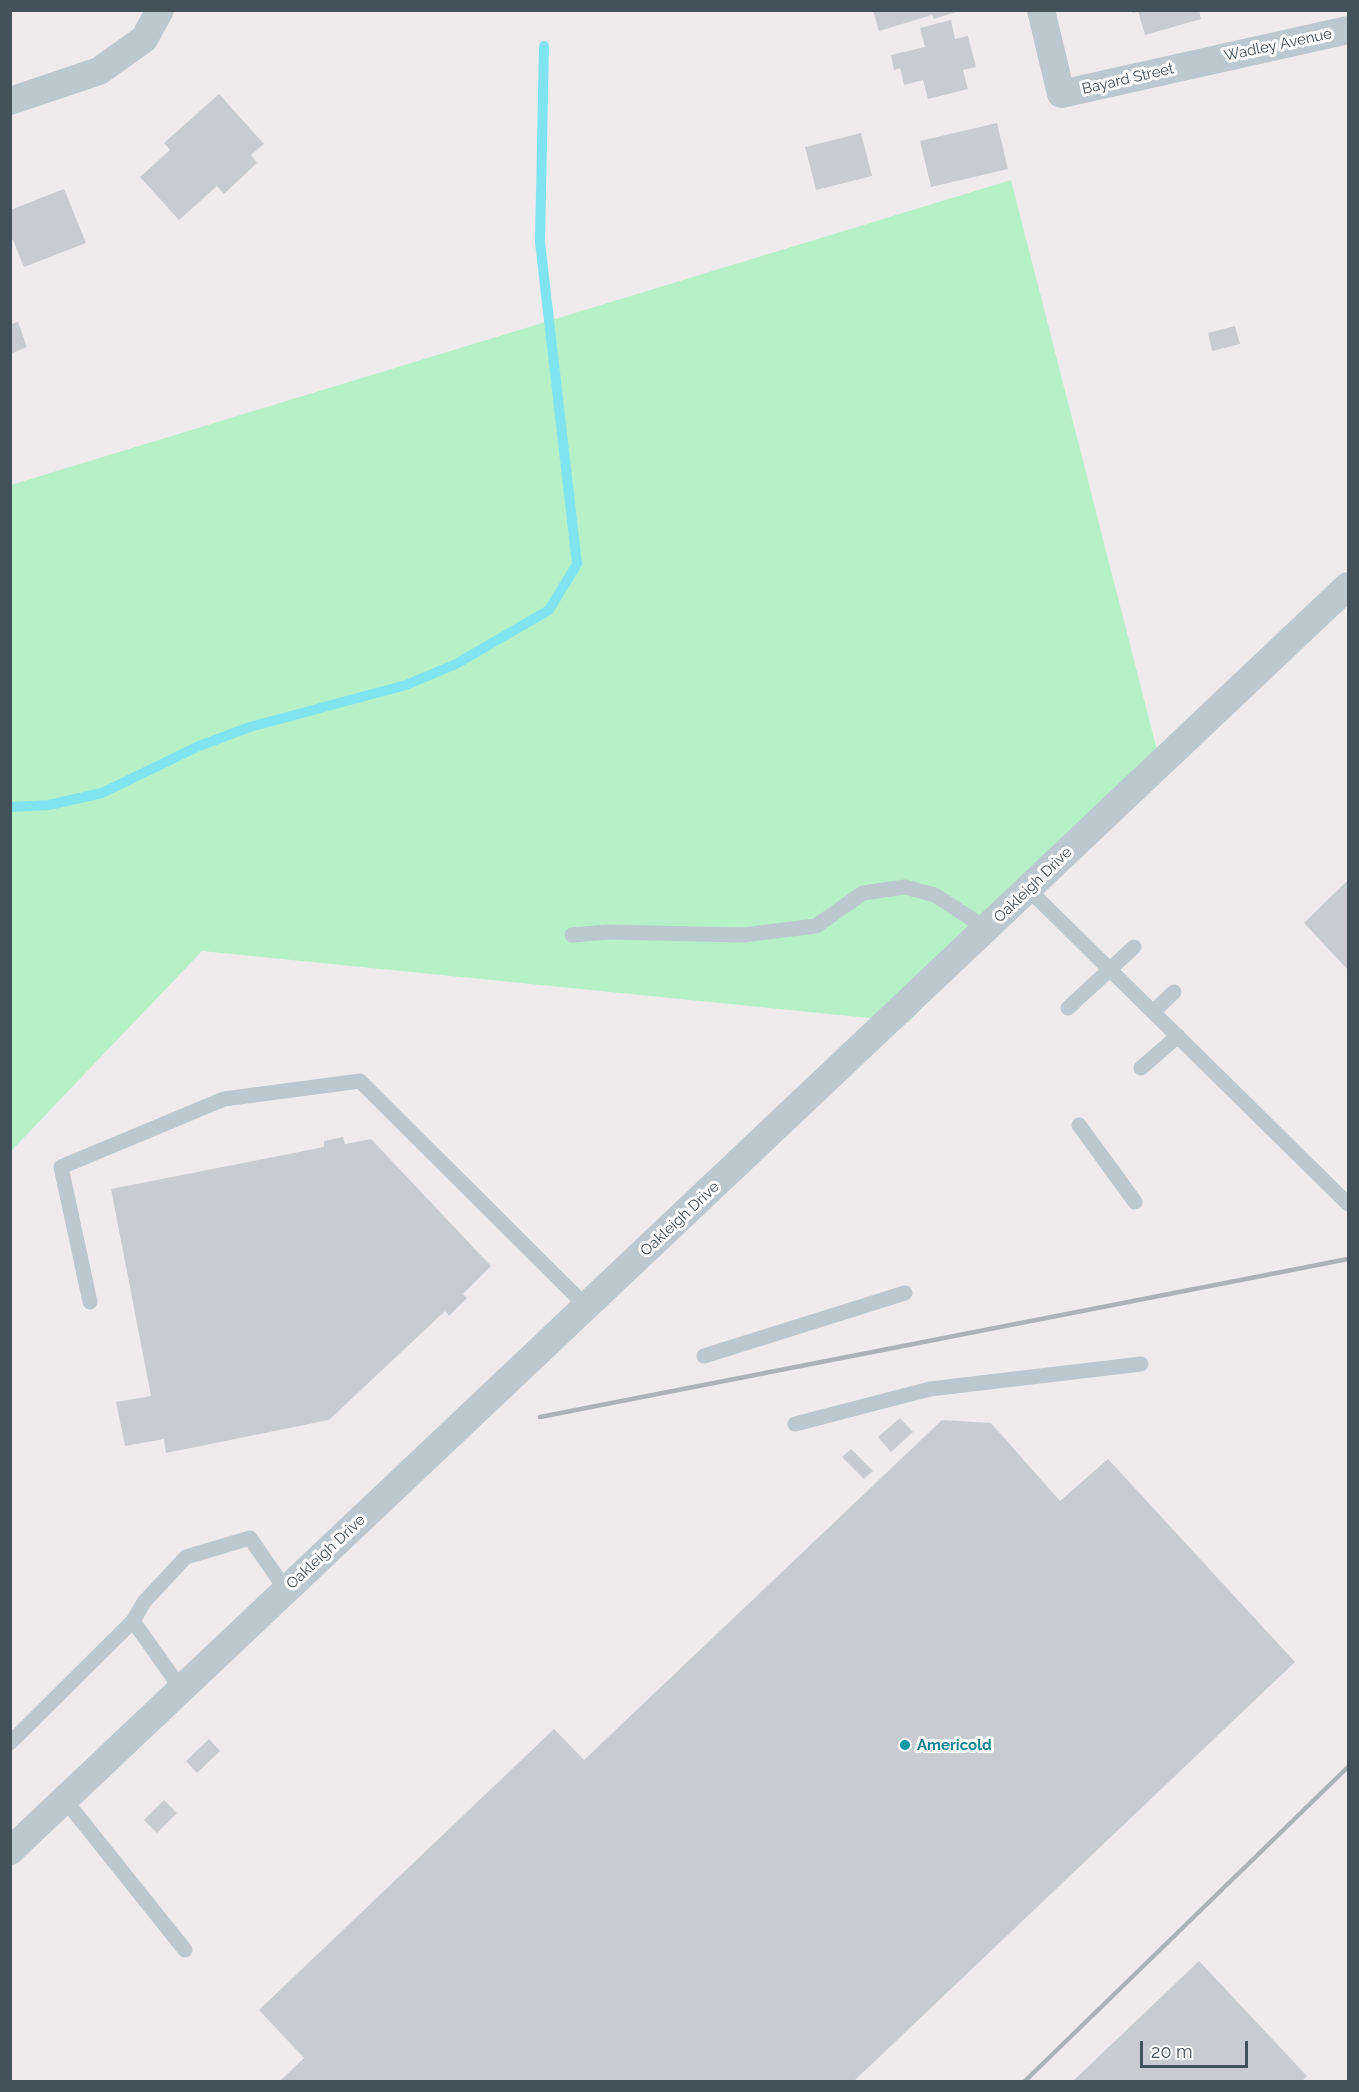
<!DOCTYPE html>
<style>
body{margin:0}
#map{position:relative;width:1359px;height:2092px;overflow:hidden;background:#efebec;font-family:Raleway,sans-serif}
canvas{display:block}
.frame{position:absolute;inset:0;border:12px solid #43515a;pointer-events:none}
.scale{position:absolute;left:1140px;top:2041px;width:108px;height:27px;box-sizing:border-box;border:3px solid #43515a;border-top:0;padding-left:8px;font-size:18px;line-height:21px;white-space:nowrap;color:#43515a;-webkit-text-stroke:4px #fff;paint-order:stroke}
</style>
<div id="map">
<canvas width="1359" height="2092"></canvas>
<div class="frame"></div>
<div class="scale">20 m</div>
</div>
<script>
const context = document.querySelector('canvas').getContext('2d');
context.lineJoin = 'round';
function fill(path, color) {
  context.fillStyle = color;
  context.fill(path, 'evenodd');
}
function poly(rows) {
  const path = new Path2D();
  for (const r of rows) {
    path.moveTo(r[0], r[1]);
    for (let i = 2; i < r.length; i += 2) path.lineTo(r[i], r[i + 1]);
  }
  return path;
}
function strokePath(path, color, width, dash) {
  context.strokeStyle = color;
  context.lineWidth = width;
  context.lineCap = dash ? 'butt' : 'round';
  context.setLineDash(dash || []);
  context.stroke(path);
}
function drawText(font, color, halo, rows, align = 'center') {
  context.font = font + ' Raleway,sans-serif';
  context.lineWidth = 6;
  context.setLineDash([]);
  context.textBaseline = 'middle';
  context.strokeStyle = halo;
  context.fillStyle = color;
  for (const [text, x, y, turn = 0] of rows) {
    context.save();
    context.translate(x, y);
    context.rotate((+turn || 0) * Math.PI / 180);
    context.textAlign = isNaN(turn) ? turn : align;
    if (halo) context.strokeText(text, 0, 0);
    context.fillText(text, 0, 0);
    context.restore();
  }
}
fill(poly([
 [1011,180,1157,750,909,1022,202,951,11,1151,11,485]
]), '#b6f0c6');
strokePath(poly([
 [10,807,49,805,102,793,199,746,250,727,406,685,456,664,549,610,577,564,540,242,544,46]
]), '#80e4f0', 10);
fill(poly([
 [873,10,959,10,959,11,934,19,932,15,879,31],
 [1132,10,1199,10,1201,19,1145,35,1138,11,1133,13],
 [951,20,955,39,968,36,976,67,963,70,968,89,928,99,923,80,904,85,900,68,894,70,891,55,925,47,920,28],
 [219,94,264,144,251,155,257,163,224,194,217,186,179,220,140,177,170,150,164,143],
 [997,123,1008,169,931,187,920,141],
 [861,133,872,176,816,190,805,147],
 [64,189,86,243,24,267,13,240,10,241,10,210],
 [18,322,27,347,10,354,10,324],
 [1235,326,1240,344,1212,351,1208,333],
 [1348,880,1348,970,1304,923],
 [343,1137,345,1144,371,1139,491,1266,463,1294,467,1298,449,1316,445,1311,329,1420,166,1453,164,1439,125,1446,116,1402,151,1396,111,1189,324,1147,324,1141],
 [900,1418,913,1432,891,1452,878,1437],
 [942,1420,991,1423,1060,1501,1108,1459,1295,1662,853,2082,279,2082,304,2058,259,2010,554,1729,584,1760],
 [851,1449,873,1471,864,1479,842,1457],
 [209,1739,220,1751,197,1773,186,1761],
 [164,1800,177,1813,157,1833,144,1820],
 [1199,1961,1307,2076,1301,2082,1072,2082]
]), '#c8ccd1');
strokePath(poly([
 [1028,889,1348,1204],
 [572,935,608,932,743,935,816,926,863,893,905,887,935,895,987,929],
 [1068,1008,1134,947],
 [1153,1012,1174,992],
 [1141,1068,1178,1036],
 [1079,1125,1135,1202],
 [90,1302,61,1167,224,1099,360,1081,587,1307],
 [704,1356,905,1293],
 [795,1424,930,1389,1141,1364],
 [182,1690,133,1621,144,1602,186,1557,250,1538,286,1590],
 [10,1743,133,1621],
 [65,1800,185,1950]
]), '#bbc8cf', 15);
strokePath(poly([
 [1041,10,1061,94,1348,30],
 [10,101,99,71,144,39,160,10],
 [10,1851,1348,586]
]), '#bbc8cf', 28);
strokePath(poly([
 [540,1417,1348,1259],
 [1024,2082,1348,1767]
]), '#adb2b7', 4.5);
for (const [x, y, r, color] of [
 [905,1745,6,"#0f9aa8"]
]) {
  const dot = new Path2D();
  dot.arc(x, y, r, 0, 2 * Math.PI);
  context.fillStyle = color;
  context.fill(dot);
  strokePath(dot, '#fff', 2);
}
drawText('15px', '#43515a', '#fff', [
 ["Wadley Avenue",1278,45,-12],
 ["Bayard Street",1128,79,-13],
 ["Oakleigh Drive",1033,885,-44],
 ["Oakleigh Drive",680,1219,-43],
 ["Oakleigh Drive",326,1552,-43]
]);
drawText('bold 15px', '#0d838f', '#fff', [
 ["Americold",917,1745]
], 'left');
</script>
